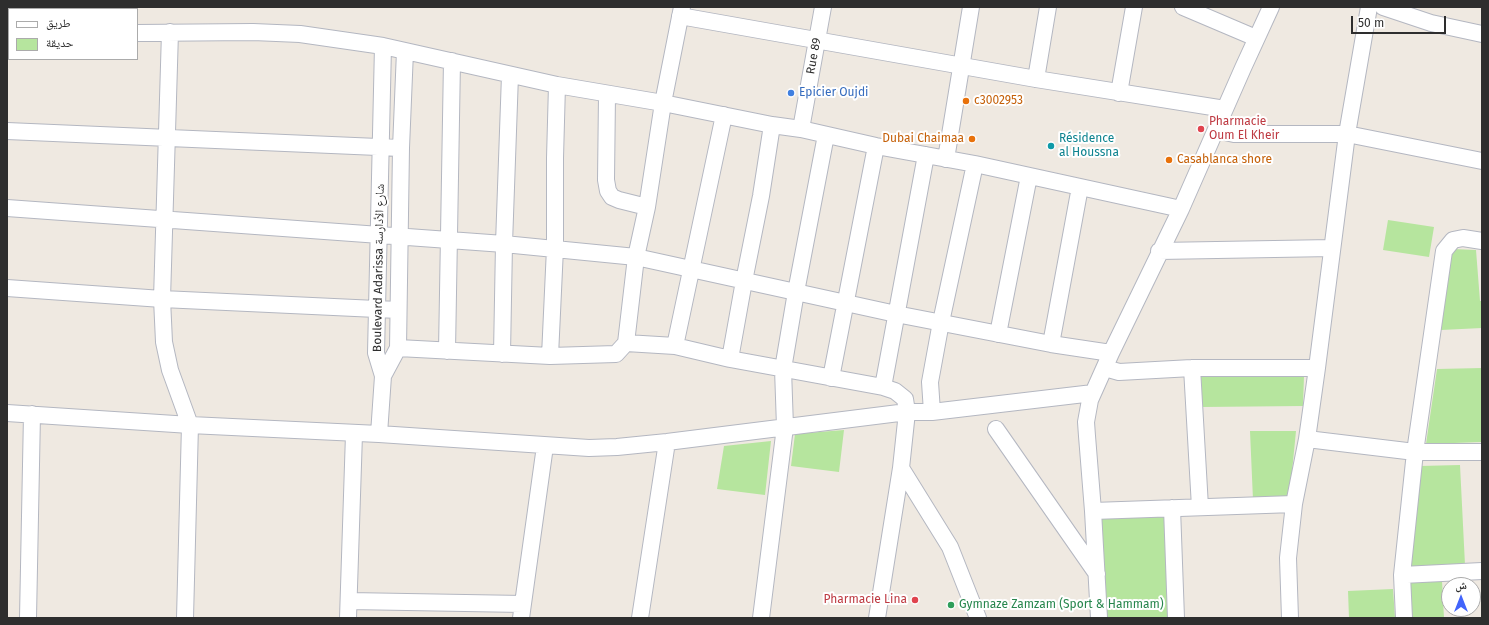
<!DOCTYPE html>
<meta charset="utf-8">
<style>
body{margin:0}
#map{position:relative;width:1489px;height:625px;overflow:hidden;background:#efe9e1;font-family:"Fira Sans","Noto Naskh Arabic",sans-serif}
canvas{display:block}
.frame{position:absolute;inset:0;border:8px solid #2e2e2e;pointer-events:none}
.legend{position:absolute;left:8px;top:8px;width:130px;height:52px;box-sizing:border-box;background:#fff;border:1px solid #ababab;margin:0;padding:5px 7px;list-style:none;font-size:12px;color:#2e2e2e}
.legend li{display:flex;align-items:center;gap:8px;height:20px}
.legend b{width:20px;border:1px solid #ababab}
.north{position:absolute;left:1441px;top:577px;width:40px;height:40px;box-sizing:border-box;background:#fff;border:1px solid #ababab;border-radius:50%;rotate:0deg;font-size:11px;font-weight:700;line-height:16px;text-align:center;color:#2e2e2e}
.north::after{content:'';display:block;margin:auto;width:14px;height:18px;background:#4264fb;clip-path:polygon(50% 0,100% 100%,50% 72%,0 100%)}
.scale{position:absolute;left:1351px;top:16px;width:95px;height:18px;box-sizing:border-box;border:2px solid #2e2e2e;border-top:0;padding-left:5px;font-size:12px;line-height:14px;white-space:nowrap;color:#2e2e2e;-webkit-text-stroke:3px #fff;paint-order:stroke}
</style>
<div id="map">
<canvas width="1489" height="625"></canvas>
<div class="frame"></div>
<ul class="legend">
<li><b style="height:5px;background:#fff"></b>طريق</li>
<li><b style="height:11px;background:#b6e59e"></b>حديقة</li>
</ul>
<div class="north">ش</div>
<div class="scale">50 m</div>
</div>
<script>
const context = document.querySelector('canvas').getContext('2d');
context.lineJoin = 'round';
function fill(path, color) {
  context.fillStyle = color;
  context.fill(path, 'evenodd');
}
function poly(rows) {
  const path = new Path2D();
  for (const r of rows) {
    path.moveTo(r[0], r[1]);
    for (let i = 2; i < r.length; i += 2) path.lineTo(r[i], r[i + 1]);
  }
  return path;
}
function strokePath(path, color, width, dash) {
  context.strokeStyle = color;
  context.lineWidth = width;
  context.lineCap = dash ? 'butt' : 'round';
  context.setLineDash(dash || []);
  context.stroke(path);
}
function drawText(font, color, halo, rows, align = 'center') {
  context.font = font + ' "Fira Sans","Noto Naskh Arabic",sans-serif';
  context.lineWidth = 4;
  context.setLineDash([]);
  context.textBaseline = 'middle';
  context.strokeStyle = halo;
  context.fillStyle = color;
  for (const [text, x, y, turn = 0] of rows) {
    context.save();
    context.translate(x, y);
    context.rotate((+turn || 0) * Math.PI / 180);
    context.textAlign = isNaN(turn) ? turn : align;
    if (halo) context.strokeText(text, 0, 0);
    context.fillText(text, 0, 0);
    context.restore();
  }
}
fill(poly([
 [1388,220,1434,227,1429,257,1383,250],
 [1452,249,1476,250,1480,301,1482,301,1482,328,1441,330],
 [1482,368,1482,442,1426,444,1437,369],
 [1201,375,1304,376,1303,406,1202,407],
 [844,430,839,472,791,466,795,434],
 [1250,431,1296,431,1290,492,1287,497,1253,500],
 [771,441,765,495,717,489,724,446],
 [1460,465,1465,565,1410,568,1420,466],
 [1166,514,1170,618,1106,618,1101,517],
 [1442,581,1444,618,1411,618,1409,583],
 [1393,589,1395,618,1349,618,1348,591]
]), '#b6e59e');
const minor = poly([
 [74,7,74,9],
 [1183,7,1256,38],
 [1383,7,1431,23,1482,34],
 [680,16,1036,79,1225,109],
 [170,32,162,299,164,342,170,370,190,425,185,618],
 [137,33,253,32,300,34,383,46,557,85,663,103,772,125,801,129,876,146,975,164,1181,209],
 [7,35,9,35],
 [1036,79,1048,7],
 [1119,93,1134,7],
 [607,95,606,180,608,191,612,197,619,200,647,207],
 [801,129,823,7],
 [1216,130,1234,134,1347,134,1482,161],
 [7,131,401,148],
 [946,159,971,7],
 [7,208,504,244,636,257,896,314,1051,344,1111,353],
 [1159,251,1332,248],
 [7,288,162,299,398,310],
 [998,334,1029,176],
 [626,343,636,257,647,207,663,103,682,7],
 [1051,344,1080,187],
 [675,346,724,115],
 [398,348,550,356,616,354,626,343,675,346,730,359,883,387,895,391,905,399,907,412,901,468,877,618],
 [447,351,452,61],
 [502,354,504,244,510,75],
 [550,356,555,248,555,158,557,85],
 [730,359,744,281,761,196,772,125],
 [1105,368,1119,372,1192,368,1317,368],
 [1192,368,1200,507],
 [383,376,398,348,401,148,405,51],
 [831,378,876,146],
 [883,387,926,155],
 [932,412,930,382,941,322,975,164],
 [7,413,190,425,379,434,589,448,617,447,667,442,907,412,932,412,1093,393],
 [996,429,1097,574],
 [379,434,383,376,376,353,383,46],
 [1307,439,1415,452,1482,452],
 [901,468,950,547,978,618],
 [1172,508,1176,618],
 [1093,511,1294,504],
 [1402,575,1482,571],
 [349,601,523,604],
 [28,618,32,414],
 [348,618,354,434],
 [521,618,545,446],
 [640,618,667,442],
 [761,618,785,427,783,369,796,292,826,135],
 [1099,618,1093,511,1087,436,1086,422,1090,400,1111,353,1181,209,1243,68,1271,7],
 [1290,618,1288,558,1294,504,1307,439,1317,368,1347,134,1369,7],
 [1404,618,1402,575,1415,452,1444,251,1453,240,1463,238,1482,241]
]);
strokePath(minor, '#b4b7c1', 18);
strokePath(minor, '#fff', 16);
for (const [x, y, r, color] of [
 [791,93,4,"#3f7fe0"],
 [966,101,4,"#e8710a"],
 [1201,129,4,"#e0444e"],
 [972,139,4,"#e8710a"],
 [1051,146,4,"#0f9aa8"],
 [1169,160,4,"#e8710a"],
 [915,600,4,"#e0444e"],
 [951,605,4,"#2e9e5b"]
]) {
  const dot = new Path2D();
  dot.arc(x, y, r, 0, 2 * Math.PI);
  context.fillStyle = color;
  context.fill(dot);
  strokePath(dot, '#fff', 1.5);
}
drawText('12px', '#2e2e2e', '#fff', [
 ["Rue 89",814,56,-80],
 ["Boulevard Adarissa شارع الأدارسة",379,268,-89]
]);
drawText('12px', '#366cbe', '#fff', [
 ["Epicier Oujdi",799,93]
], 'left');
drawText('12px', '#c56008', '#fff', [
 ["c3002953",974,101],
 ["Dubai Chaimaa",964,139,"right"],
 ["Casablanca shore",1177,160]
], 'left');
drawText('12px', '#be3a42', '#fff', [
 ["Pharmacie",1209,122],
 ["Oum El Kheir",1209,136],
 ["Pharmacie Lina",907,600,"right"]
], 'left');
drawText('12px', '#0d838f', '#fff', [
 ["Résidence",1059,139],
 ["al Houssna",1059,153]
], 'left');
drawText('12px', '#27864d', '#fff', [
 ["Gymnaze Zamzam (Sport & Hammam)",959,605]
], 'left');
</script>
